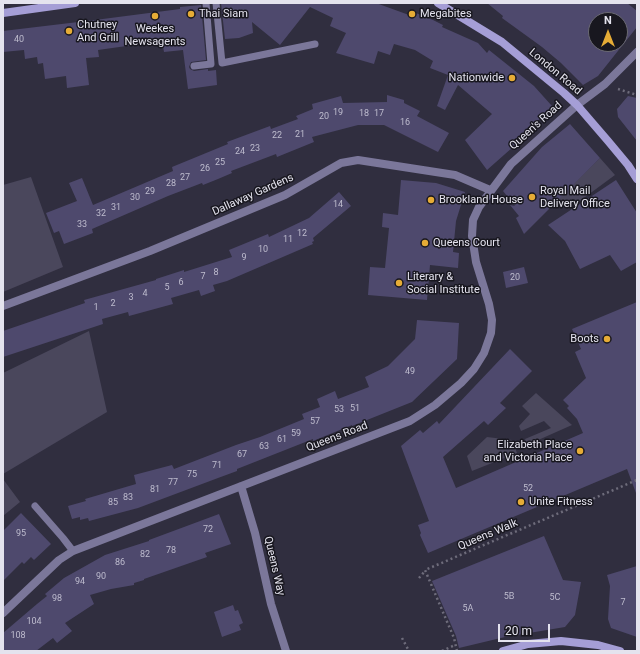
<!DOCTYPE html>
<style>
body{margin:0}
#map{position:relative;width:640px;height:654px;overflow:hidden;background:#302e3f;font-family:Roboto,sans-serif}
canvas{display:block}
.frame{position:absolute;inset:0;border:4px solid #e4e3ee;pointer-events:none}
.north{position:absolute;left:588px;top:12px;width:40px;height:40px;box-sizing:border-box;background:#18171f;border:1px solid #6a6972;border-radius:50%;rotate:0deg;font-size:11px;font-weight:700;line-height:16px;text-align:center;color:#e4e3ee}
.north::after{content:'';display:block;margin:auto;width:14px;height:18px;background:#e6ac36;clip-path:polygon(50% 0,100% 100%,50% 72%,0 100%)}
.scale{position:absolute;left:498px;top:624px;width:52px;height:18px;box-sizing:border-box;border:2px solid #e4e3ee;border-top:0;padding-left:5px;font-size:12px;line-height:14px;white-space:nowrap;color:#e4e3ee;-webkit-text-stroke:3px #18171f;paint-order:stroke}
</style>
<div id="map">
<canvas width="640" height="654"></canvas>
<div class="frame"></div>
<div class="north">N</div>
<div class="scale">20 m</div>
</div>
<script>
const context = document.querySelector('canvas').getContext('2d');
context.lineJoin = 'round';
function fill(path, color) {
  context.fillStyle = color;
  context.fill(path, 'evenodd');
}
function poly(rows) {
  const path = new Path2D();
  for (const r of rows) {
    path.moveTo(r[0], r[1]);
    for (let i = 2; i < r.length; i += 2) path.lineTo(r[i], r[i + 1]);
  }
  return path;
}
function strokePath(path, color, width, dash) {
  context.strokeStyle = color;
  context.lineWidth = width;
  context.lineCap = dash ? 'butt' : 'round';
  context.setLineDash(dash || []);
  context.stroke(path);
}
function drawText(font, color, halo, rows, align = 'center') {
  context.font = font + ' Roboto,sans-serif';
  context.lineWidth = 3;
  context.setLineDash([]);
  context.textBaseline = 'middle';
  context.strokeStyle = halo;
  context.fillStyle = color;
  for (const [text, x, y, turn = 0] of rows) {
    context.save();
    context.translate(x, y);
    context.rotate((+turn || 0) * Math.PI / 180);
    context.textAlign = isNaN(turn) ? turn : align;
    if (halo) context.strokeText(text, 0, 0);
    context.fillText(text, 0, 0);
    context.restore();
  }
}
fill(poly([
 [600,158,615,175,577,203,573,199,563,206,557,200],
 [31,177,63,267,3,292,3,185],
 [89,331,107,412,3,474,3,373],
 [536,393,572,425,527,445,525,439,551,428,544,421,521,431,519,426,530,414,522,406],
 [487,437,512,440,517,453,472,471,467,456],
 [3,479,20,502,3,516]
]), '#4a475c');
fill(poly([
 [221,3,376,3,409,15,411,11,433,20,443,25,442,27,478,43,487,53,489,50,534,86,552,106,513,147,487,170,465,140,492,114,458,85,445,110,437,106,448,75,430,68,433,61,415,50,394,44,390,55,378,51,374,64,336,53,346,33,330,26,333,18,310,7,280,45,252,22,253,33,239,38,225,39],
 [487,3,627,3,637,11,637,27,598,76,583,85,561,63,542,47,502,18,503,16],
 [596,20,620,20,620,44,596,44],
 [201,5,206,60,191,62,189,67,190,69,194,71,208,69,208,71,216,70,217,85,188,89,183,50,164,52,162,41,98,50,99,57,86,58,89,85,67,88,66,76,45,79,43,63,38,64,37,57,25,59,24,50,3,52,3,31,95,20,180,9,180,7],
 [387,95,404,100,404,103,420,111,417,116,449,133,438,152,384,125,358,125,312,137,314,142,277,157,276,154,231,171,232,173,218,179,203,185,202,183,168,196,92,229,93,233,64,244,59,231,54,233,46,213,77,201,69,183,82,178,93,205,173,171,172,167,228,144,227,142,270,126,271,129,298,119,296,116,313,109,312,104,341,96,343,103,387,102],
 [628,96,637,98,637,141,618,117,617,109],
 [570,124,600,158,524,234,516,218,519,216,510,205,515,206,503,191,542,147],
 [401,180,436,183,465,192,456,221,453,252,459,253,458,268,430,265,427,300,368,295,370,267,385,268,389,228,382,227,383,213,398,215],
 [616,180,637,213,637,262,621,271,610,255,580,269,565,241,548,225],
 [339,192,351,206,313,238,314,241,312,242,313,244,227,281,213,285,215,291,201,296,199,290,171,298,173,304,129,316,128,312,102,319,103,324,3,357,3,331,85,303,84,300,156,280,156,279,184,270,184,272,232,257,229,250,268,234,269,237,309,218],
 [524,267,528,283,506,288,503,272],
 [637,302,637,493,636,493,627,469,428,553,420,535,421,533,418,525,429,521,401,446,420,430,423,433,437,421,439,424,510,349,532,371,500,403,506,408,488,425,484,421,443,457,456,488,583,433,577,419,567,408,569,406,563,400,586,378,575,352,581,349,572,329],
 [417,320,459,323,457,359,412,402,352,426,352,425,313,441,313,439,237,469,237,471,218,478,138,508,89,521,88,518,80,520,80,517,72,519,68,506,86,501,85,499,136,484,134,475,172,465,174,469,236,445,260,437,304,419,302,414,320,407,317,399,335,391,338,399,369,387,365,377,388,366,415,339],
 [21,513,51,544,34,560,31,557,24,564,22,562,3,581,3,531],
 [219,514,231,544,205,553,207,557,144,579,144,580,134,583,134,585,111,589,90,595,94,604,65,623,72,631,57,643,53,638,36,651,3,651,3,633,37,604,47,596,45,594,64,578,105,555,149,541,149,540],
 [544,536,563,580,581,582,575,615,565,627,505,637,459,648,456,636,432,581],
 [637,566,637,637,611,628,608,619,610,586,607,575],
 [233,605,235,611,238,610,243,623,239,625,241,630,222,637,214,612]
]), '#4e496d');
strokePath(poly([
 [618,89,637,95],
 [419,578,425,571],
 [402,638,409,651],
 [442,651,455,645],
 [457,651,454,638,425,570,637,480]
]), '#6e6c7b', 2.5, [2, 3]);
strokePath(poly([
 [216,3,222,63,315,44],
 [194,66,211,64,206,3],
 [35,506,63,538,73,551]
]), '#7b779a', 7);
strokePath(poly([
 [3,306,150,251,285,195,341,163,358,160,455,175,490,190],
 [241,486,255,533,271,604,286,651],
 [3,613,59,560,73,551,410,421,435,405,461,383,474,369,484,353,491,333,492,320,489,304,476,262,472,236,473,220,479,207,511,164,577,105,605,84,637,52]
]), '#7b779a', 8);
strokePath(poly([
 [438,3,502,42,564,93,577,105,608,141,628,165,637,179],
 [3,13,75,3],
 [503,651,528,644,561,641,598,645,620,651]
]), '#a59ed6', 8);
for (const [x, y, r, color] of [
 [191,14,4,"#e6ac36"],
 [412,14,4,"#e6ac36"],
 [155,16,4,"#e6ac36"],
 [69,31,4,"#e6ac36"],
 [512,78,4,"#e6ac36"],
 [532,197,4,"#e6ac36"],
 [431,200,4,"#e6ac36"],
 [425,243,4,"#e6ac36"],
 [399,283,4,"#e6ac36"],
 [607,339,4,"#e6ac36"],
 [580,451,4,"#e6ac36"],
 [521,502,4,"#e6ac36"]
]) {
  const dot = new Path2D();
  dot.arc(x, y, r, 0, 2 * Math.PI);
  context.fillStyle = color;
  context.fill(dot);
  strokePath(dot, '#18171f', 1.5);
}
drawText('9px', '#bebcce', null, [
 ["40",19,40],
 ["19",338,113],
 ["18",364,114],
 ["17",379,114],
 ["20",324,117],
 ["16",405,123],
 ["21",300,135],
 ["22",277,136],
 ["23",255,149],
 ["24",240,152],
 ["25",220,163],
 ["26",205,169],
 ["27",185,178],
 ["28",171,184],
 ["29",150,192],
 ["30",135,198],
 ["14",338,205],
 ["31",116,208],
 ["32",101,214],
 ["33",82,225],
 ["12",302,234],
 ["11",288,240],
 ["10",263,250],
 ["9",244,258],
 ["8",216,273],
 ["7",203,277],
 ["20",515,278],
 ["6",181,283],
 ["5",167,288],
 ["4",145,294],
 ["3",131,298],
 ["2",113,304],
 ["1",96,308],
 ["49",410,372],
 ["51",355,409],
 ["53",339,410],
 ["57",315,422],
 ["59",296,434],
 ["61",282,440],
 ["63",264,447],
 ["67",242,455],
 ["71",217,466],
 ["75",192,475],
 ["77",173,483],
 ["52",528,489],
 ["81",155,490],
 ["83",128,498],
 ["85",113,503],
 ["72",208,530],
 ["95",21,534],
 ["78",171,551],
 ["82",145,555],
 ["86",120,563],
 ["90",101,577],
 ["94",80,582],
 ["5B",509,597],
 ["5C",555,598],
 ["98",57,599],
 ["7",623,603],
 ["5A",468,609],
 ["104",34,622],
 ["108",18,636]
]);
drawText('11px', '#e4e3ee', '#18171f', [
 ["Thai Siam",199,14],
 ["Megabites",420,14],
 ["Chutney",77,25],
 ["And Grill",77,38],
 ["Weekes",155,29,"center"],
 ["Newsagents",155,42,"center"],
 ["Nationwide",504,78,"right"],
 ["Royal Mail",540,191],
 ["Delivery Office",540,204],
 ["Brookland House",439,200],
 ["Queens Court",433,243],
 ["Literary &",407,277],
 ["Social Institute",407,290],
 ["Boots",599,339,"right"],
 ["Elizabeth Place",572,445,"right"],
 ["and Victoria Place",572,458,"right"],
 ["Unite Fitness",529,502]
], 'left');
drawText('11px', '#e4e3ee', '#18171f', [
 ["London Road",555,72,40],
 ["Queen's Road",536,126,-42],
 ["Dallaway Gardens",253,195,-24],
 ["Queens Road",337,437,-21],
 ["Queens Walk",488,535,-23],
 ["Queens Way",274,566,77]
]);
</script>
